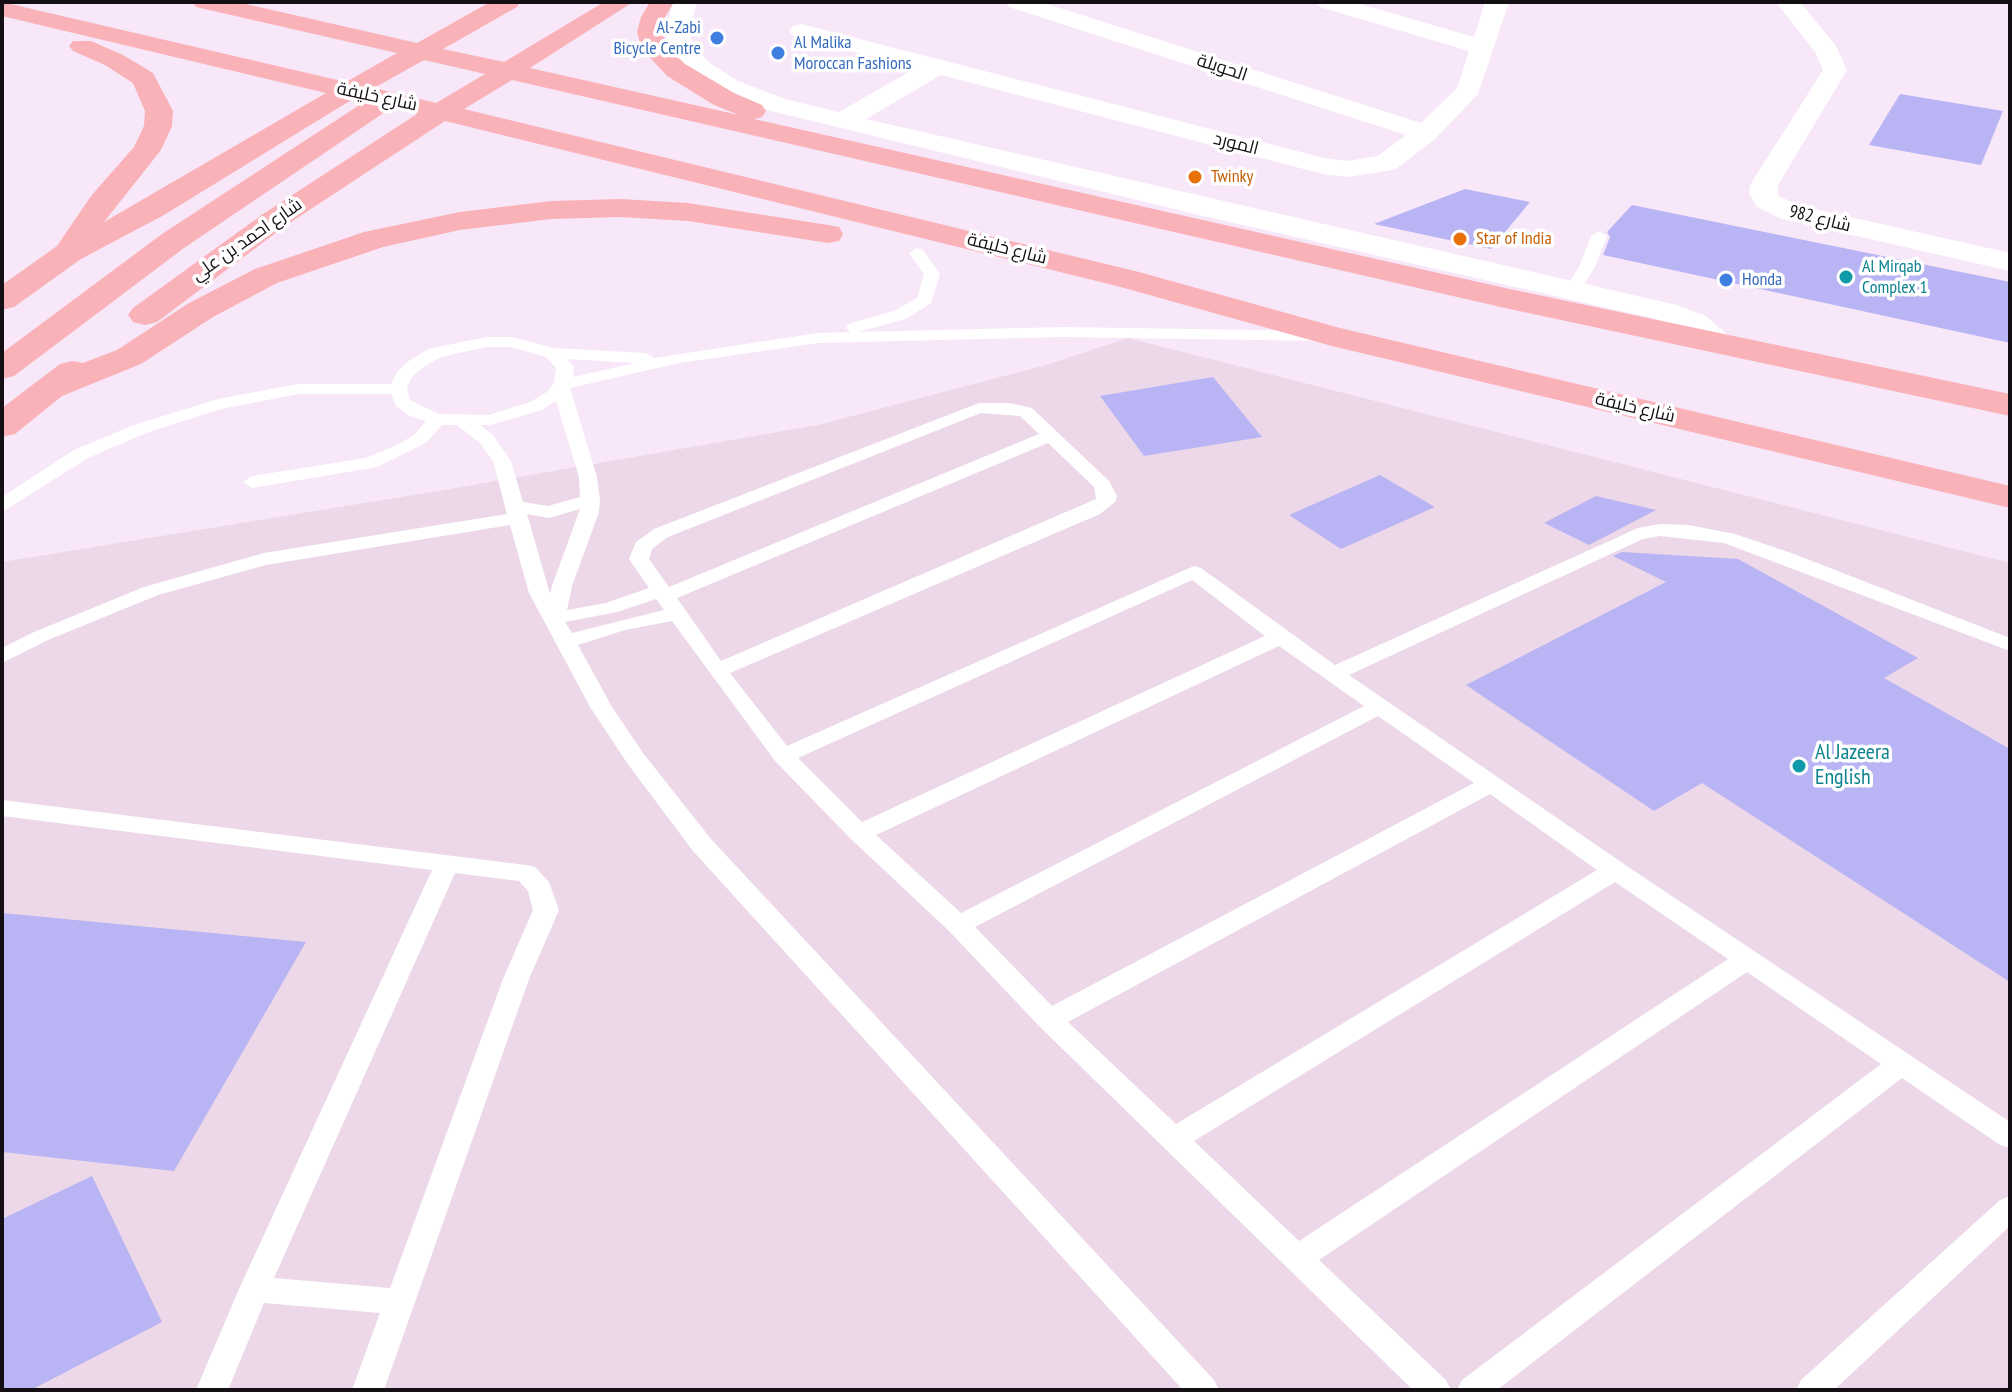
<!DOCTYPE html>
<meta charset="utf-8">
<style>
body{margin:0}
#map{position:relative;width:2012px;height:1392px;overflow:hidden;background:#f7e7f9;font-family:"PT Sans Narrow",sans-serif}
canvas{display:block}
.frame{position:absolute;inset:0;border:4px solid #140f15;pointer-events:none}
</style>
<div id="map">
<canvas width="2012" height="1392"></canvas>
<div class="frame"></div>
</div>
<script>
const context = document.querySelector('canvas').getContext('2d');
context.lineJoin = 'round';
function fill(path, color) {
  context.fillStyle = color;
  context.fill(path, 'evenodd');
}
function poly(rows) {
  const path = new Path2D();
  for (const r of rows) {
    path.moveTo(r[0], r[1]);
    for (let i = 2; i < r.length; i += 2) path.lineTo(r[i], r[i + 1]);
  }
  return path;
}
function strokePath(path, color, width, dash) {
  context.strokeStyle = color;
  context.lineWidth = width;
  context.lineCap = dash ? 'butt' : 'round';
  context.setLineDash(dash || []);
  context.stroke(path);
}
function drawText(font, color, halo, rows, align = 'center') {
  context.font = font + ' "PT Sans Narrow",Cairo,sans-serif';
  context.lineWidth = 7;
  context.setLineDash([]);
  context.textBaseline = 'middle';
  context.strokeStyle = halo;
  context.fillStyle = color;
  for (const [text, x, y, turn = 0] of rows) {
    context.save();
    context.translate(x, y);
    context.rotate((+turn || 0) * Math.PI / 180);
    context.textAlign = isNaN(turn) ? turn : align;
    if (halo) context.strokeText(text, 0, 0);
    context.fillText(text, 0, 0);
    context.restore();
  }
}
fill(poly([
 [1128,338,2010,563,2010,1390,2,1390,2,562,438,491,818,425,1046,365]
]), '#ecd8e8');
fill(poly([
 [1900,94,2003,111,1981,165,1869,145],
 [1465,189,1530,202,1491,249,1374,224],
 [1632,205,2010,282,2010,343,1603,255,1610,237,1607,232],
 [1213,377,1262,437,1144,456,1100,396],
 [1380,475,1435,507,1341,549,1289,515],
 [1596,496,1656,510,1589,545,1544,523],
 [1622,552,1738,559,1918,658,1884,678,2010,749,2010,982,1702,783,1654,811,1466,685,1666,582,1613,556],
 [2,913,306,942,174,1171,2,1152],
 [92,1176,162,1322,31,1390,2,1390,2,1219]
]), '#b9b4f3');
fill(poly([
 [1599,231,1607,236,1595,267,1579,293,1567,293,1565,290,1579,267,1591,236,1599,231],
 [917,248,923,250,940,274,931,303,906,319,858,332,1063,327,1322,331,1330,336,1322,341,1063,337,818,343,679,363,570,388,597,477,600,500,599,512,572,586,567,610,606,603,649,588,629,559,636,542,654,529,979,403,1009,403,1032,408,1109,481,1117,496,1115,502,1100,514,730,673,787,746,1194,566,1201,568,1335,665,1638,528,1660,524,1689,525,1735,534,1794,554,2010,638,2010,651,1724,543,1660,536,1643,539,1349,675,1624,864,2010,1122,2010,1148,2000,1145,1902,1078,1497,1390,1457,1390,1462,1380,1881,1064,1747,972,1319,1260,1446,1380,1451,1390,1413,1390,1040,1027,949,931,851,839,775,761,672,621,625,630,578,645,612,707,643,753,711,839,1214,1380,1219,1390,1183,1390,693,851,627,763,590,707,529,593,510,525,266,565,158,595,48,640,2,663,2,648,34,632,144,587,264,553,507,514,493,461,480,443,457,425,442,425,426,443,377,467,252,488,243,482,252,476,366,458,399,444,414,435,426,421,410,416,396,406,391,394,298,394,221,409,146,433,88,458,2,512,2,497,74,450,134,425,218,399,298,384,391,384,397,372,410,360,429,349,486,337,512,337,553,348,646,353,654,358,818,333,850,332,846,328,848,324,894,311,917,298,924,274,909,253,917,248],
 [486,347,511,347,546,357,556,368,554,383,547,392,530,402,489,415,439,414,410,400,407,389,411,378,422,368,441,357,486,347],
 [567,359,635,363,573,377,574,367,567,359],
 [556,401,579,477,580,497,548,506,523,502,511,461,493,435,480,425,490,425,542,410,556,401],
 [981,413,1020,416,1039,434,669,587,649,559,652,549,668,537,981,413],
 [1048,443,1094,487,1096,499,721,661,677,598,1048,443],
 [580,509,552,586,550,594,527,514,549,518,580,509],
 [1192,580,1265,636,862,822,798,758,1192,580],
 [656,599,664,610,572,633,565,622,617,612,656,599],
 [1279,646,1364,706,961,913,876,835,1279,646],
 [1378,716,1474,783,1052,1006,975,927,1378,716],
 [1490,794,1597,870,1176,1124,1068,1022,1490,794],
 [1615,882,1728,959,1299,1241,1194,1141,1615,882],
 [2,800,526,865,535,867,549,882,559,910,529,979,384,1390,352,1390,380,1313,264,1303,228,1390,196,1390,239,1289,432,870,2,816,2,800],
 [455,873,519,881,528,891,533,910,503,979,390,1288,274,1278,455,873],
 [2010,1196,2010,1226,1834,1390,1796,1390,1801,1380,2000,1200,2010,1196]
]), '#fff');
fill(poly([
 [673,2,697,2,689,32,693,46,711,64,738,81,785,99,839,112,916,68,793,36,789,31,793,26,801,24,1324,158,1348,161,1378,156,1406,135,1009,7,1005,2,1041,2,1421,123,1457,88,1469,51,1320,7,1316,2,1353,2,1474,37,1485,2,1509,2,1478,94,1435,139,1396,169,1386,171,1348,177,1323,174,941,75,866,119,1677,305,1706,316,1738,344,1733,351,1722,354,1711,351,1684,330,1656,319,1199,215,767,110,720,91,693,74,673,53,665,32,673,2],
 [1776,2,1800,2,1836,46,1847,70,1778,185,1778,196,1801,206,2010,253,2010,271,1782,219,1757,207,1749,193,1750,185,1823,70,1815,52,1776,2]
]), '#fff');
fill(poly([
 [2,2,346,82,397,53,196,7,193,2,237,2,417,43,490,2,520,2,517,7,443,49,504,62,604,2,633,2,530,68,739,115,714,105,667,76,642,49,637,32,641,17,650,2,674,2,665,17,663,32,667,47,685,64,734,93,762,105,766,111,762,117,754,119,1505,288,2010,394,2010,416,1505,308,512,80,464,109,1139,272,1340,328,2010,486,2010,508,1332,346,1117,286,445,121,285,226,157,322,145,325,133,322,128,315,133,308,263,214,417,114,391,108,184,248,14,376,2,379,2,353,162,234,364,102,353,99,330,113,164,215,81,259,14,307,2,310,2,285,57,246,91,196,134,147,144,126,145,111,133,83,105,65,73,51,69,46,73,41,91,41,123,55,153,73,173,111,172,126,161,150,104,222,326,93,2,16,2,2],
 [424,60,485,74,436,103,374,88,424,60],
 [621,199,688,203,828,225,839,227,843,234,839,241,828,243,688,221,621,217,551,219,460,230,383,247,277,283,213,317,141,364,62,396,15,434,2,437,2,408,60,364,72,361,83,363,117,350,189,303,255,269,364,232,460,212,551,201,621,199]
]), '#fab2b9');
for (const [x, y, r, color] of [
 [717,38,8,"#3f7fe0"],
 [778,53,8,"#3f7fe0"],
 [1195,177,8,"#e8710a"],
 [1460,239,8,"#e8710a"],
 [1846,277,8,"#0f9aa8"],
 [1726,280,8,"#3f7fe0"],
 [1799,766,8,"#0f9aa8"]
]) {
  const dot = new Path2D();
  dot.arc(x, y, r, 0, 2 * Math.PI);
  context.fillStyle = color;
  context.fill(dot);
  strokePath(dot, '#fff', 3);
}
drawText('18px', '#366cbe', '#fff', [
 ["Al-Zabi",701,28,"right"],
 ["Bicycle Centre",701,49,"right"],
 ["Al Malika",794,43],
 ["Moroccan Fashions",794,64],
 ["Honda",1742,280]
], 'left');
drawText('18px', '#140f15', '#fff', [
 ["الحويلة",1222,68,18],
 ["شارع خليفة",377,97,12],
 ["المورد",1236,144,14],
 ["شارع 982",1820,219,14],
 ["شارع احمد بن علي",247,240,-35],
 ["شارع خليفة",1007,249,14],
 ["شارع خليفة",1635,408,13]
]);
drawText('18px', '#c56008', '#fff', [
 ["Twinky",1211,177],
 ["Star of India",1476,239]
], 'left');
drawText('18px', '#0d838f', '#fff', [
 ["Al Mirqab",1862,267],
 ["Complex 1",1862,288]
], 'left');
drawText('22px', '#0d838f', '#fff', [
 ["Al Jazeera",1815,753],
 ["English",1815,778]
], 'left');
</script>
